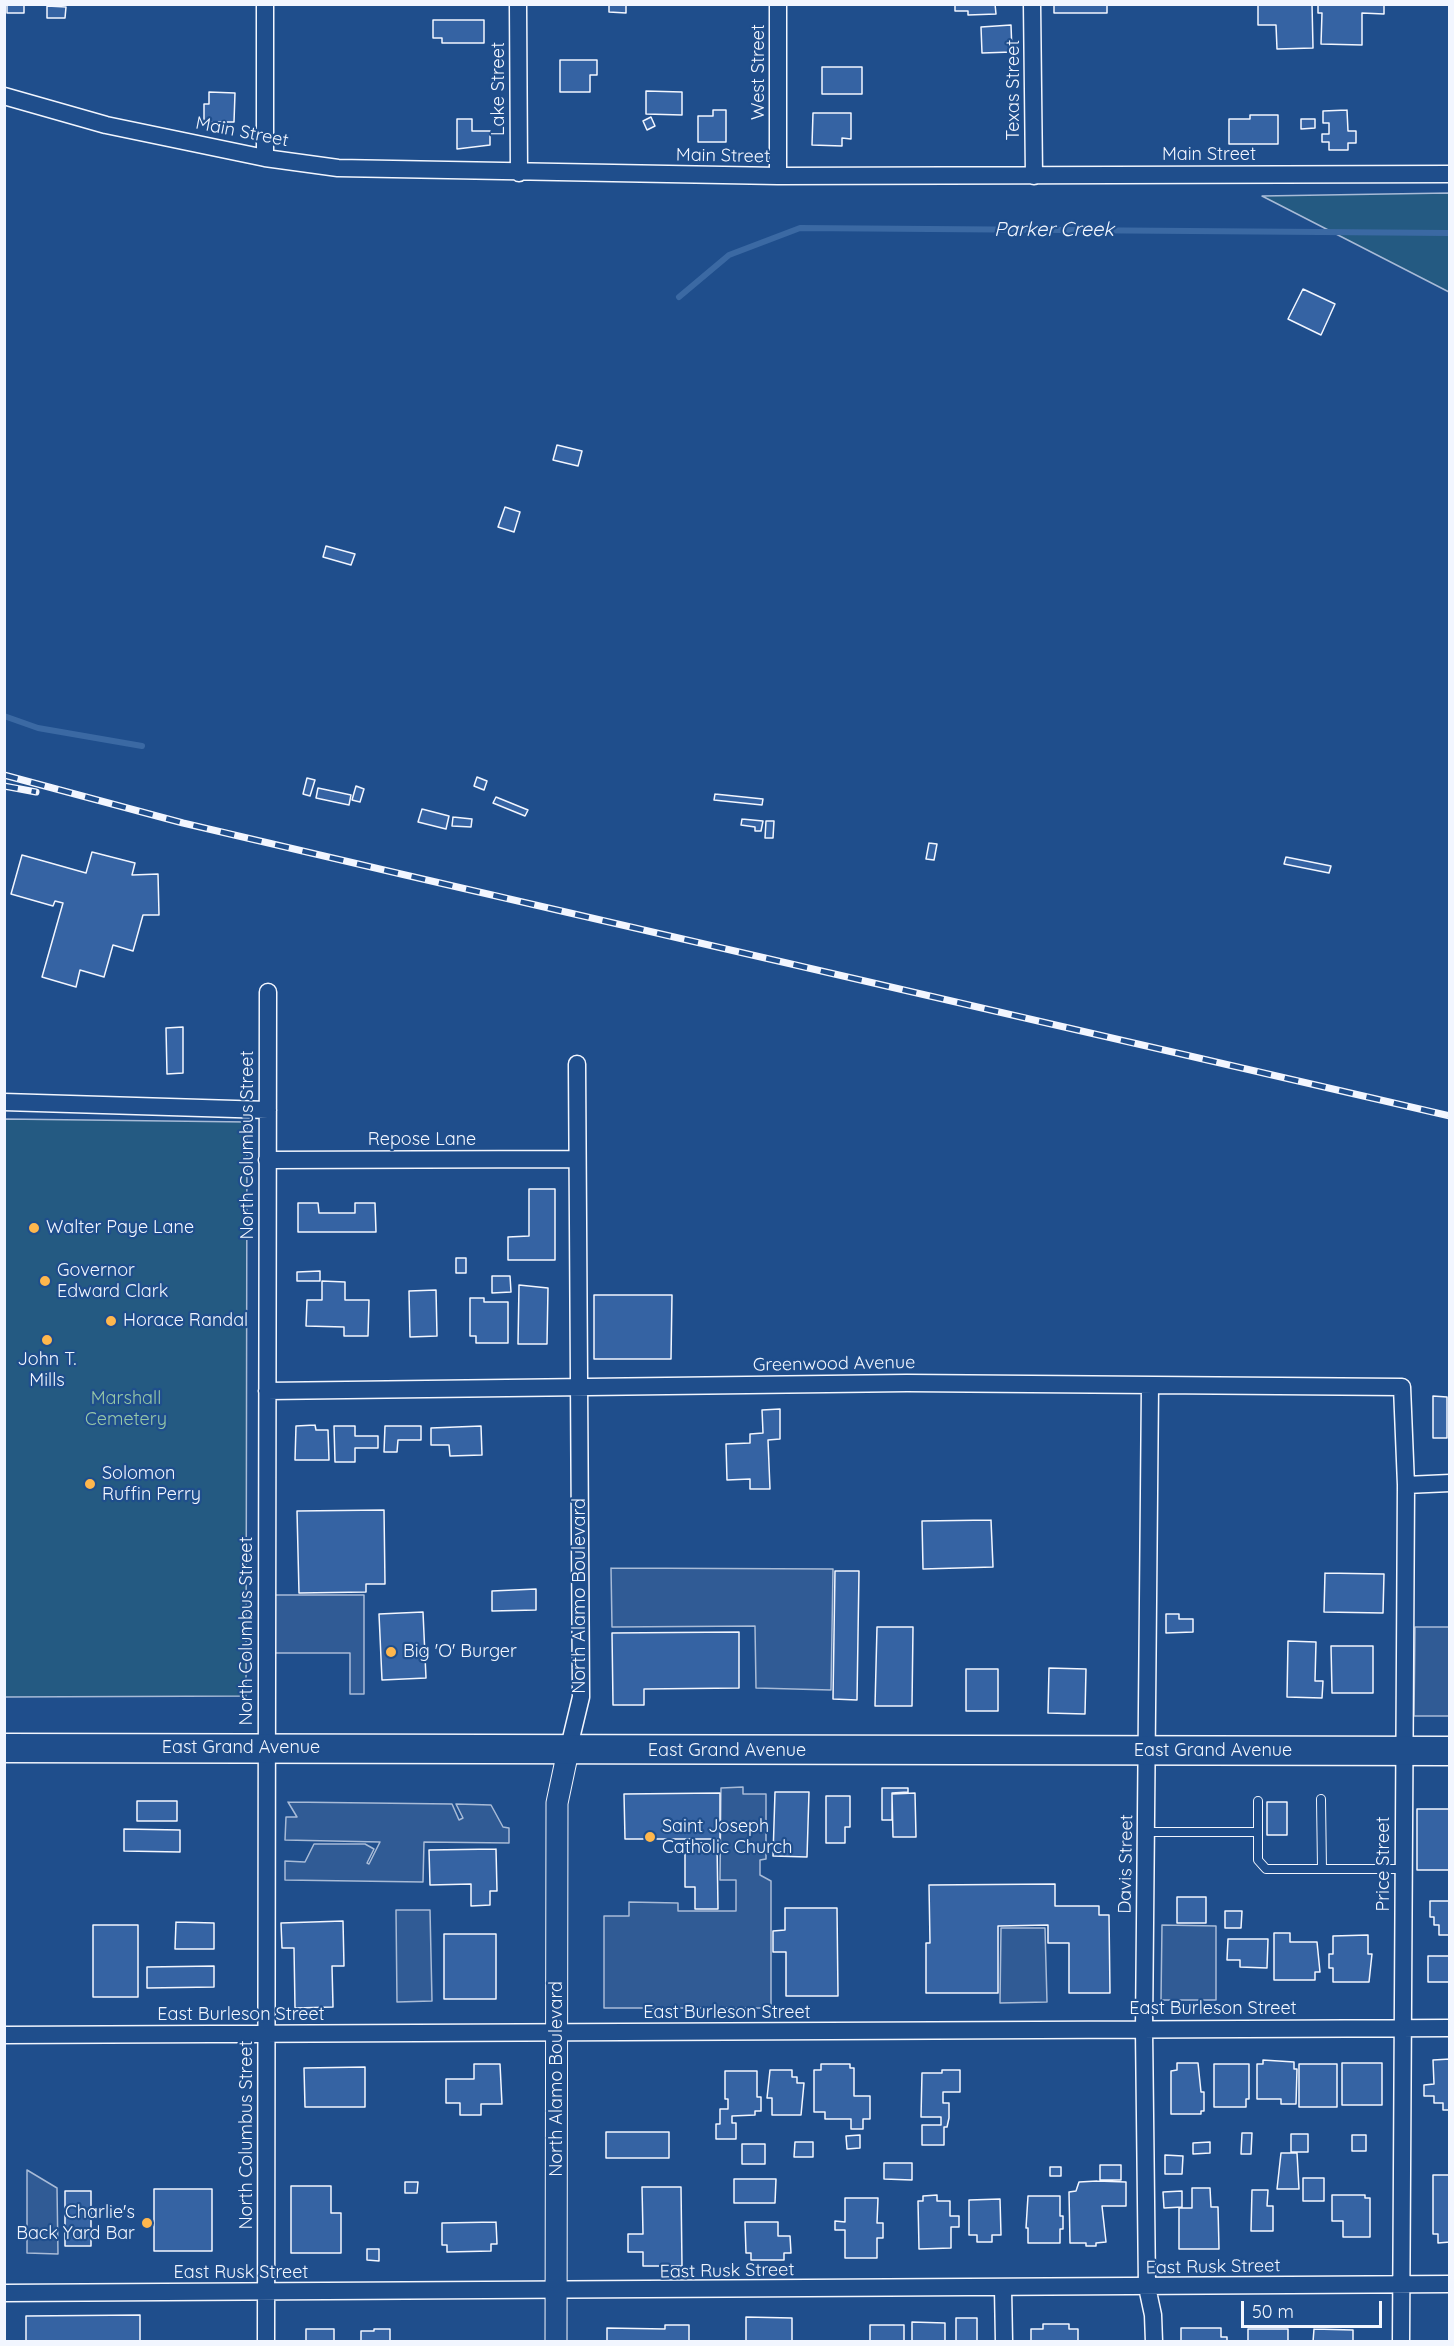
<!DOCTYPE html>
<style>
body{margin:0}
#map{position:relative;width:1454px;height:2346px;overflow:hidden;background:#1f4e8c;font-family:Quicksand,sans-serif}
canvas{display:block}
.frame{position:absolute;inset:0;border:6px solid #f2f6ff;pointer-events:none}
.scale{position:absolute;left:1241px;top:2301px;width:141px;height:27px;box-sizing:border-box;border:3px solid #f2f6ff;border-top:0;padding-left:8px;font-size:18px;line-height:21px;white-space:nowrap;color:#f2f6ff;-webkit-text-stroke:4px #1f4e8c;paint-order:stroke}
</style>
<div id="map">
<canvas width="1454" height="2346"></canvas>
<div class="frame"></div>
<div class="scale">50 m</div>
</div>
<script>
const context = document.querySelector('canvas').getContext('2d');
context.lineJoin = 'round';
function fill(path, color) {
  context.fillStyle = color;
  context.fill(path, 'evenodd');
}
function poly(rows) {
  const path = new Path2D();
  for (const r of rows) {
    path.moveTo(r[0], r[1]);
    for (let i = 2; i < r.length; i += 2) path.lineTo(r[i], r[i + 1]);
  }
  return path;
}
function strokePath(path, color, width, dash) {
  context.strokeStyle = color;
  context.lineWidth = width;
  context.lineCap = dash ? 'butt' : 'round';
  context.setLineDash(dash || []);
  context.stroke(path);
}
function drawText(font, color, halo, rows, align = 'center') {
  context.font = font + ' Quicksand,sans-serif';
  context.lineWidth = 4.5;
  context.setLineDash([]);
  context.textBaseline = 'middle';
  context.strokeStyle = halo;
  context.fillStyle = color;
  for (const [text, x, y, turn = 0] of rows) {
    context.save();
    context.translate(x, y);
    context.rotate((+turn || 0) * Math.PI / 180);
    context.textAlign = isNaN(turn) ? turn : align;
    if (halo) context.strokeText(text, 0, 0);
    context.fillText(text, 0, 0);
    context.restore();
  }
}
const green = poly([
 [1449,193,1449,292,1262,196,1449,193],
 [5,1119,247,1122,246,1696,5,1697,5,1119]
]);
fill(green, '#245a82');
strokePath(green, '#a8bbd7', 1.5);
const parking = poly([
 [611,1568,833,1569,831,1690,756,1688,755,1626,612,1627,611,1568],
 [274,1595,364,1595,364,1694,350,1694,350,1653,274,1653,274,1595],
 [1415,1627,1449,1627,1449,1716,1414,1716,1415,1627],
 [743,1787,743,1794,766,1794,766,1859,760,1860,760,1875,771,1881,771,2008,604,2008,604,1916,629,1916,629,1902,678,1903,678,1911,736,1911,736,1880,720,1880,721,1788,743,1787],
 [288,1802,452,1804,459,1820,463,1818,456,1804,491,1805,503,1827,509,1828,509,1843,424,1842,423,1882,285,1880,285,1861,305,1862,314,1844,365,1844,374,1849,367,1863,369,1864,380,1842,285,1840,286,1817,297,1817,288,1802],
 [396,1910,430,1910,432,2001,397,2002,396,1910],
 [1162,1925,1216,1926,1216,2000,1161,2000,1162,1925],
 [1001,1928,1045,1928,1047,2002,1000,2003,1001,1928],
 [27,2170,57,2188,58,2254,27,2253,27,2170]
]);
fill(parking, '#305b95');
strokePath(parking, '#a8bbd7', 1.5);
strokePath(poly([
 [679,297,729,255,800,228,1450,233],
 [4,716,38,728,142,746]
]), '#3b69a3', 6);
const building = poly([
 [7,4,24,4,24,13,7,13,7,4],
 [609,4,626,4,626,13,609,12,609,4],
 [955,4,995,4,996,14,968,15,968,11,955,11,955,4],
 [1054,4,1107,4,1107,13,1054,13,1054,4],
 [1258,4,1312,4,1313,48,1277,49,1276,25,1258,25,1258,4],
 [1318,4,1384,4,1384,14,1362,13,1362,45,1321,44,1322,13,1318,13,1318,4],
 [47,6,66,7,65,18,47,18,47,6],
 [433,20,484,20,484,43,442,43,442,38,433,38,433,20],
 [1011,25,1012,52,982,53,981,27,1011,25],
 [560,60,597,60,597,75,590,75,590,92,560,92,560,60],
 [822,67,862,67,862,94,822,94,822,67],
 [646,91,682,92,682,115,646,114,646,91],
 [209,92,235,93,234,122,204,122,204,104,209,104,209,92],
 [713,110,726,110,726,142,698,142,698,116,713,116,713,110],
 [1347,110,1348,131,1356,131,1356,143,1348,143,1348,150,1329,150,1329,142,1322,142,1322,134,1329,134,1329,123,1323,123,1323,111,1347,110],
 [813,113,851,113,851,139,842,138,842,146,812,145,813,113],
 [1250,115,1278,115,1278,144,1229,144,1229,119,1250,119,1250,115],
 [651,117,655,126,647,130,643,121,651,117],
 [457,119,472,119,472,131,490,131,490,145,457,149,457,119],
 [1301,119,1315,119,1315,128,1301,129,1301,119],
 [1303,289,1335,304,1321,335,1288,319,1303,289],
 [557,445,582,451,578,466,553,460,557,445],
 [505,507,520,512,514,532,498,527,505,507],
 [326,546,355,554,351,565,323,557,326,546],
 [477,777,487,781,484,790,474,786,477,777],
 [307,778,315,780,310,796,303,794,307,778],
 [356,786,364,789,360,802,352,800,356,786],
 [318,788,351,795,349,805,316,798,318,788],
 [715,794,763,799,762,805,714,800,715,794],
 [496,797,528,810,525,816,493,803,496,797],
 [422,809,449,816,446,829,418,822,422,809],
 [453,817,472,819,471,827,452,826,453,817],
 [742,819,763,821,761,831,755,831,755,827,741,825,742,819],
 [766,821,774,821,773,838,765,838,766,821],
 [929,843,937,844,934,860,926,859,929,843],
 [92,852,135,863,132,875,158,874,159,915,143,915,133,951,113,945,104,977,80,970,76,987,42,977,63,903,55,901,53,906,11,894,22,855,86,873,92,852],
 [1286,857,1331,866,1329,873,1284,864,1286,857],
 [183,1027,183,1073,167,1074,166,1028,183,1027],
 [529,1189,555,1189,555,1260,508,1260,508,1237,529,1236,529,1189],
 [298,1203,318,1203,319,1213,355,1213,355,1203,375,1203,376,1232,298,1232,298,1203],
 [456,1258,466,1258,466,1273,456,1273,456,1258],
 [320,1271,320,1281,297,1281,297,1272,320,1271],
 [492,1276,510,1276,511,1292,492,1293,492,1276],
 [322,1281,345,1282,345,1300,369,1300,368,1336,344,1336,344,1327,306,1326,307,1300,322,1300,322,1281],
 [519,1285,548,1288,547,1344,518,1344,519,1285],
 [436,1290,437,1336,410,1337,409,1291,436,1290],
 [594,1295,672,1295,671,1359,594,1359,594,1295],
 [470,1298,484,1298,484,1302,508,1302,508,1343,476,1343,476,1336,470,1336,470,1298],
 [1433,1396,1447,1397,1447,1438,1433,1438,1433,1396],
 [780,1409,780,1439,768,1440,770,1489,750,1489,750,1479,727,1480,726,1444,750,1443,750,1434,763,1433,762,1410,780,1409],
 [315,1425,316,1430,328,1430,329,1460,295,1460,296,1426,315,1425],
 [334,1426,355,1426,355,1436,378,1436,378,1448,355,1448,355,1462,335,1462,334,1426],
 [385,1426,421,1426,421,1440,398,1440,397,1452,384,1452,385,1426],
 [481,1426,482,1455,450,1456,449,1445,431,1445,431,1428,481,1426],
 [384,1510,385,1584,366,1584,366,1592,299,1593,297,1511,384,1510],
 [991,1520,993,1567,923,1569,922,1521,991,1520],
 [835,1571,859,1571,857,1700,833,1699,835,1571],
 [1325,1573,1384,1574,1383,1613,1324,1612,1325,1573],
 [536,1589,536,1610,492,1611,492,1591,536,1589],
 [423,1612,426,1678,382,1680,379,1614,423,1612],
 [1166,1614,1179,1614,1179,1619,1193,1619,1193,1632,1166,1633,1166,1614],
 [877,1627,913,1627,912,1706,875,1706,877,1627],
 [739,1632,739,1688,644,1689,644,1705,613,1705,612,1633,739,1632],
 [1288,1641,1316,1642,1315,1681,1323,1681,1322,1698,1287,1697,1288,1641],
 [1331,1646,1373,1646,1373,1693,1332,1693,1331,1646],
 [1049,1668,1086,1669,1085,1714,1048,1713,1049,1668],
 [966,1669,998,1669,998,1711,966,1711,966,1669],
 [882,1788,908,1788,908,1792,892,1793,892,1820,882,1820,882,1788],
 [775,1792,809,1792,807,1857,773,1856,775,1792],
 [720,1793,720,1839,625,1839,624,1794,720,1793],
 [915,1793,916,1837,893,1837,892,1794,915,1793],
 [826,1796,850,1796,850,1827,845,1827,845,1843,826,1843,826,1796],
 [137,1801,177,1801,177,1821,137,1821,137,1801],
 [1267,1802,1287,1802,1287,1835,1267,1835,1267,1802],
 [1417,1809,1450,1809,1450,1870,1417,1870,1417,1809],
 [124,1829,180,1830,180,1852,124,1851,124,1829],
 [685,1843,717,1843,718,1909,695,1909,695,1887,685,1887,685,1843],
 [496,1849,497,1891,490,1891,490,1905,471,1906,471,1884,430,1885,429,1850,496,1849],
 [1055,1884,1055,1906,1099,1906,1099,1915,1109,1915,1110,1993,1069,1993,1069,1943,1048,1943,1048,1925,998,1926,998,1993,926,1993,926,1943,930,1943,929,1885,1055,1884],
 [1177,1897,1206,1897,1206,1923,1177,1923,1177,1897],
 [1430,1901,1450,1901,1450,1935,1439,1935,1439,1925,1434,1925,1434,1917,1430,1917,1430,1901],
 [785,1908,837,1908,838,1996,786,1996,786,1952,773,1952,773,1931,785,1930,785,1908],
 [1225,1911,1242,1911,1241,1928,1225,1928,1225,1911],
 [343,1921,344,1966,332,1966,333,2007,295,2008,294,1948,282,1948,281,1923,343,1921],
 [176,1922,214,1923,214,1949,175,1949,176,1922],
 [93,1925,138,1925,138,1997,93,1997,93,1925],
 [1274,1933,1290,1933,1290,1942,1317,1942,1320,1972,1315,1972,1315,1980,1274,1980,1274,1933],
 [444,1934,496,1934,496,1999,444,1999,444,1934],
 [1368,1935,1368,1954,1372,1954,1369,1982,1333,1982,1333,1968,1329,1968,1329,1954,1333,1954,1333,1936,1368,1935],
 [1228,1939,1268,1939,1267,1968,1240,1967,1240,1960,1227,1960,1228,1939],
 [1449,1940,1450,1982,1428,1982,1428,1956,1449,1956,1449,1940],
 [214,1966,214,1987,147,1988,147,1967,214,1966],
 [1450,2059,1450,2110,1443,2110,1443,2103,1434,2103,1434,2096,1424,2096,1424,2085,1434,2084,1433,2060,1450,2059],
 [1263,2060,1294,2062,1294,2069,1297,2069,1296,2104,1281,2104,1281,2099,1257,2099,1257,2064,1263,2064,1263,2060],
 [1177,2063,1198,2063,1201,2092,1204,2092,1204,2111,1201,2111,1201,2114,1171,2114,1171,2071,1177,2070,1177,2063],
 [1342,2063,1382,2063,1382,2105,1342,2105,1342,2063],
 [474,2064,500,2064,502,2104,481,2104,481,2115,460,2115,460,2103,446,2103,446,2079,474,2079,474,2064],
 [821,2064,850,2064,850,2068,854,2068,854,2096,870,2096,870,2119,863,2119,863,2129,851,2129,851,2119,825,2119,825,2112,814,2112,814,2070,821,2070,821,2064],
 [1214,2064,1249,2064,1249,2099,1246,2099,1246,2107,1214,2107,1214,2064],
 [1299,2064,1337,2064,1337,2107,1299,2107,1299,2064],
 [365,2067,365,2107,305,2107,304,2068,365,2067],
 [770,2070,792,2070,792,2077,797,2077,797,2083,804,2083,801,2115,772,2115,772,2098,767,2098,770,2070],
 [942,2070,960,2070,960,2092,943,2092,943,2103,949,2103,949,2118,947,2127,944,2127,944,2145,922,2145,922,2125,941,2125,941,2117,921,2117,922,2073,942,2073,942,2070],
 [725,2071,757,2071,757,2097,761,2097,761,2111,755,2111,755,2115,732,2116,732,2123,736,2123,736,2139,716,2139,716,2124,720,2124,720,2109,728,2109,728,2099,725,2099,725,2071],
 [606,2132,669,2132,669,2158,606,2158,606,2132],
 [1242,2133,1252,2133,1251,2154,1241,2154,1242,2133],
 [1291,2134,1308,2134,1308,2152,1291,2152,1291,2134],
 [860,2135,860,2148,847,2149,846,2136,860,2135],
 [1352,2135,1366,2135,1366,2151,1352,2151,1352,2135],
 [795,2142,813,2142,813,2157,794,2157,795,2142],
 [1210,2142,1210,2153,1193,2154,1193,2143,1210,2142],
 [742,2144,765,2144,765,2164,742,2164,742,2144],
 [1281,2153,1297,2153,1299,2189,1277,2189,1281,2153],
 [1165,2155,1183,2156,1182,2174,1165,2174,1165,2155],
 [884,2163,912,2163,912,2180,884,2179,884,2163],
 [1100,2165,1121,2165,1121,2180,1100,2180,1100,2165],
 [1050,2167,1061,2167,1061,2176,1050,2176,1050,2167],
 [1433,2175,1450,2175,1450,2242,1438,2243,1438,2234,1433,2234,1433,2175],
 [1303,2178,1324,2178,1324,2201,1303,2201,1303,2178],
 [734,2179,776,2179,775,2203,734,2203,734,2179],
 [1097,2181,1126,2182,1126,2206,1102,2206,1106,2242,1096,2243,1096,2246,1086,2246,1086,2243,1070,2243,1069,2192,1076,2191,1079,2182,1097,2181],
 [405,2182,418,2182,417,2193,405,2193,405,2182],
 [291,2186,331,2186,331,2213,341,2213,341,2253,291,2253,291,2186],
 [642,2187,681,2187,682,2266,643,2266,643,2252,628,2252,628,2234,643,2234,642,2187],
 [1192,2188,1210,2188,1211,2207,1218,2207,1219,2249,1179,2249,1179,2208,1192,2208,1192,2188],
 [154,2189,212,2189,212,2251,154,2251,154,2189],
 [1252,2190,1268,2190,1267,2206,1273,2206,1273,2231,1251,2231,1252,2190],
 [65,2191,91,2191,91,2246,65,2246,65,2191],
 [1182,2191,1182,2207,1164,2208,1163,2192,1182,2191],
 [937,2195,937,2201,950,2201,950,2216,959,2216,959,2227,951,2227,951,2248,919,2249,918,2201,923,2201,923,2196,937,2195],
 [1332,2195,1365,2195,1365,2198,1370,2198,1370,2237,1343,2237,1343,2221,1332,2221,1332,2195],
 [1028,2196,1060,2196,1060,2216,1063,2216,1063,2229,1060,2229,1060,2243,1028,2243,1028,2228,1026,2228,1028,2196],
 [845,2198,878,2198,877,2223,883,2223,883,2238,877,2238,877,2258,845,2258,845,2230,835,2230,835,2221,845,2222,845,2198],
 [1000,2199,1001,2235,992,2235,992,2242,977,2242,977,2235,969,2235,969,2200,1000,2199],
 [496,2222,497,2244,491,2244,491,2251,447,2252,447,2245,442,2245,442,2223,496,2222],
 [745,2222,778,2222,778,2236,790,2236,791,2253,784,2253,784,2260,751,2260,751,2253,746,2253,745,2222],
 [367,2249,379,2249,379,2261,367,2260,367,2249],
 [140,2315,140,2342,26,2342,26,2316,140,2315],
 [746,2317,792,2318,792,2342,746,2342,746,2317],
 [956,2318,977,2318,977,2342,956,2342,956,2318],
 [912,2322,945,2323,945,2342,912,2342,912,2322],
 [1043,2324,1069,2324,1069,2329,1078,2329,1078,2342,1031,2342,1031,2329,1043,2329,1043,2324],
 [665,2325,689,2325,689,2342,607,2342,607,2328,665,2329,665,2325],
 [870,2325,904,2325,904,2342,870,2342,870,2325],
 [1181,2328,1221,2328,1221,2337,1227,2337,1227,2342,1173,2342,1181,2341,1181,2328],
 [306,2329,334,2329,334,2342,306,2342,306,2329],
 [374,2329,390,2329,390,2342,361,2342,361,2331,374,2331,374,2329],
 [1248,2329,1288,2329,1288,2342,1248,2342,1248,2329],
 [1314,2329,1353,2330,1353,2342,1313,2342,1314,2329]
]);
fill(building, '#3563a3');
strokePath(building, '#f2f6ff', 1.5);
const service = poly([
 [1321,1799,1322,1869],
 [1258,1801,1258,1860,1266,1869,1404,1869],
 [1146,1832,1258,1832]
]);
const minor = poly([
 [265,4,265,158],
 [518,4,519,173],
 [1032,4,1034,176],
 [4,96,106,125,265,158,338,168,778,176,1450,174],
 [778,176,778,4],
 [4,1102,268,1110],
 [267,1160,577,1159],
 [1150,1386,1144,2030,1147,2287,1153,2315,1154,2342],
 [267,1391,907,1383,1402,1387,1406,1485,1401,2342],
 [1406,1485,1450,1483],
 [568,1751,581,1697,577,1064],
 [4,2035,1450,2028],
 [1003,2288,1004,2342],
 [4,2293,1450,2284],
 [266,2342,268,992]
]);
const tertiary = poly([
 [556,2342,557,1803,568,1751]
]);
const trunk = poly([
 [4,1748,1450,1751]
]);
strokePath(service, '#f2f6ff', 10);
strokePath(minor, '#f2f6ff', 19);
strokePath(tertiary, '#f2f6ff', 23);
strokePath(trunk, '#f2f6ff', 31);
strokePath(service, '#1f4e8c', 8);
strokePath(minor, '#1f4e8c', 16);
strokePath(tertiary, '#1f4e8c', 21);
strokePath(trunk, '#1f4e8c', 28);
const rail = poly([
 [4,775,183,823,401,874,1450,1116],
 [4,786,36,792]
]);
strokePath(rail, '#f2f6ff', 7);
strokePath(rail, '#1f4e8c', 4.5, [14]);
for (const [x, y, r, color] of [
 [34,1228,6,"#ffb74d"],
 [45,1281,6,"#ffb74d"],
 [111,1321,6,"#ffb74d"],
 [47,1340,6,"#ffb74d"],
 [90,1484,6,"#ffb74d"],
 [391,1652,6,"#ffb74d"],
 [650,1837,6,"#ffb74d"],
 [147,2223,6,"#ffb74d"]
]) {
  const dot = new Path2D();
  dot.arc(x, y, r, 0, 2 * Math.PI);
  context.fillStyle = color;
  context.fill(dot);
  strokePath(dot, '#1f4e8c', 2);
}
drawText('18px', '#f2f6ff', '#1f4e8c', [
 ["West Street",759,72,-90],
 ["Lake Street",499,89,-90],
 ["Texas Street",1014,90,-90],
 ["Main Street",242,132,11],
 ["Main Street",1209,155],
 ["Main Street",723,156,1],
 ["Repose Lane",422,1140],
 ["North Columbus Street",248,1145,-90],
 ["Greenwood Avenue",834,1364,-1],
 ["North Alamo Boulevard",580,1596,-90],
 ["North Columbus Street",247,1631,-90],
 ["East Grand Avenue",241,1748],
 ["East Grand Avenue",727,1751],
 ["East Grand Avenue",1213,1751],
 ["Davis Street",1126,1864,-89],
 ["Price Street",1384,1864,-90],
 ["East Burleson Street",1213,2009],
 ["East Burleson Street",727,2013],
 ["East Burleson Street",241,2015],
 ["North Alamo Boulevard",557,2079,-90],
 ["North Columbus Street",247,2135,-90],
 ["East Rusk Street",1213,2267,-1],
 ["East Rusk Street",727,2271,-1],
 ["East Rusk Street",241,2273]
]);
drawText('18px', '#f2f6ff', '#1f4e8c', [
 ["Walter Paye Lane",46,1228],
 ["Governor",57,1271],
 ["Edward Clark",57,1292],
 ["Horace Randal",123,1321],
 ["John T.",47,1360,"center"],
 ["Mills",47,1381,"center"],
 ["Solomon",102,1474],
 ["Ruffin Perry",102,1495],
 ["Big 'O' Burger",403,1652],
 ["Saint Joseph",662,1827],
 ["Catholic Church",662,1848],
 ["Charlie's",135,2213,"right"],
 ["Back Yard Bar",135,2234,"right"]
], 'left');
drawText('18px', '#97c8a6', '#1f4e8c', [
 ["Marshall",126,1399],
 ["Cemetery",126,1420]
]);
drawText('italic 20px', '#f2f6ff', '#1f4e8c', [
 ["Parker Creek",1054,230]
]);
</script>
